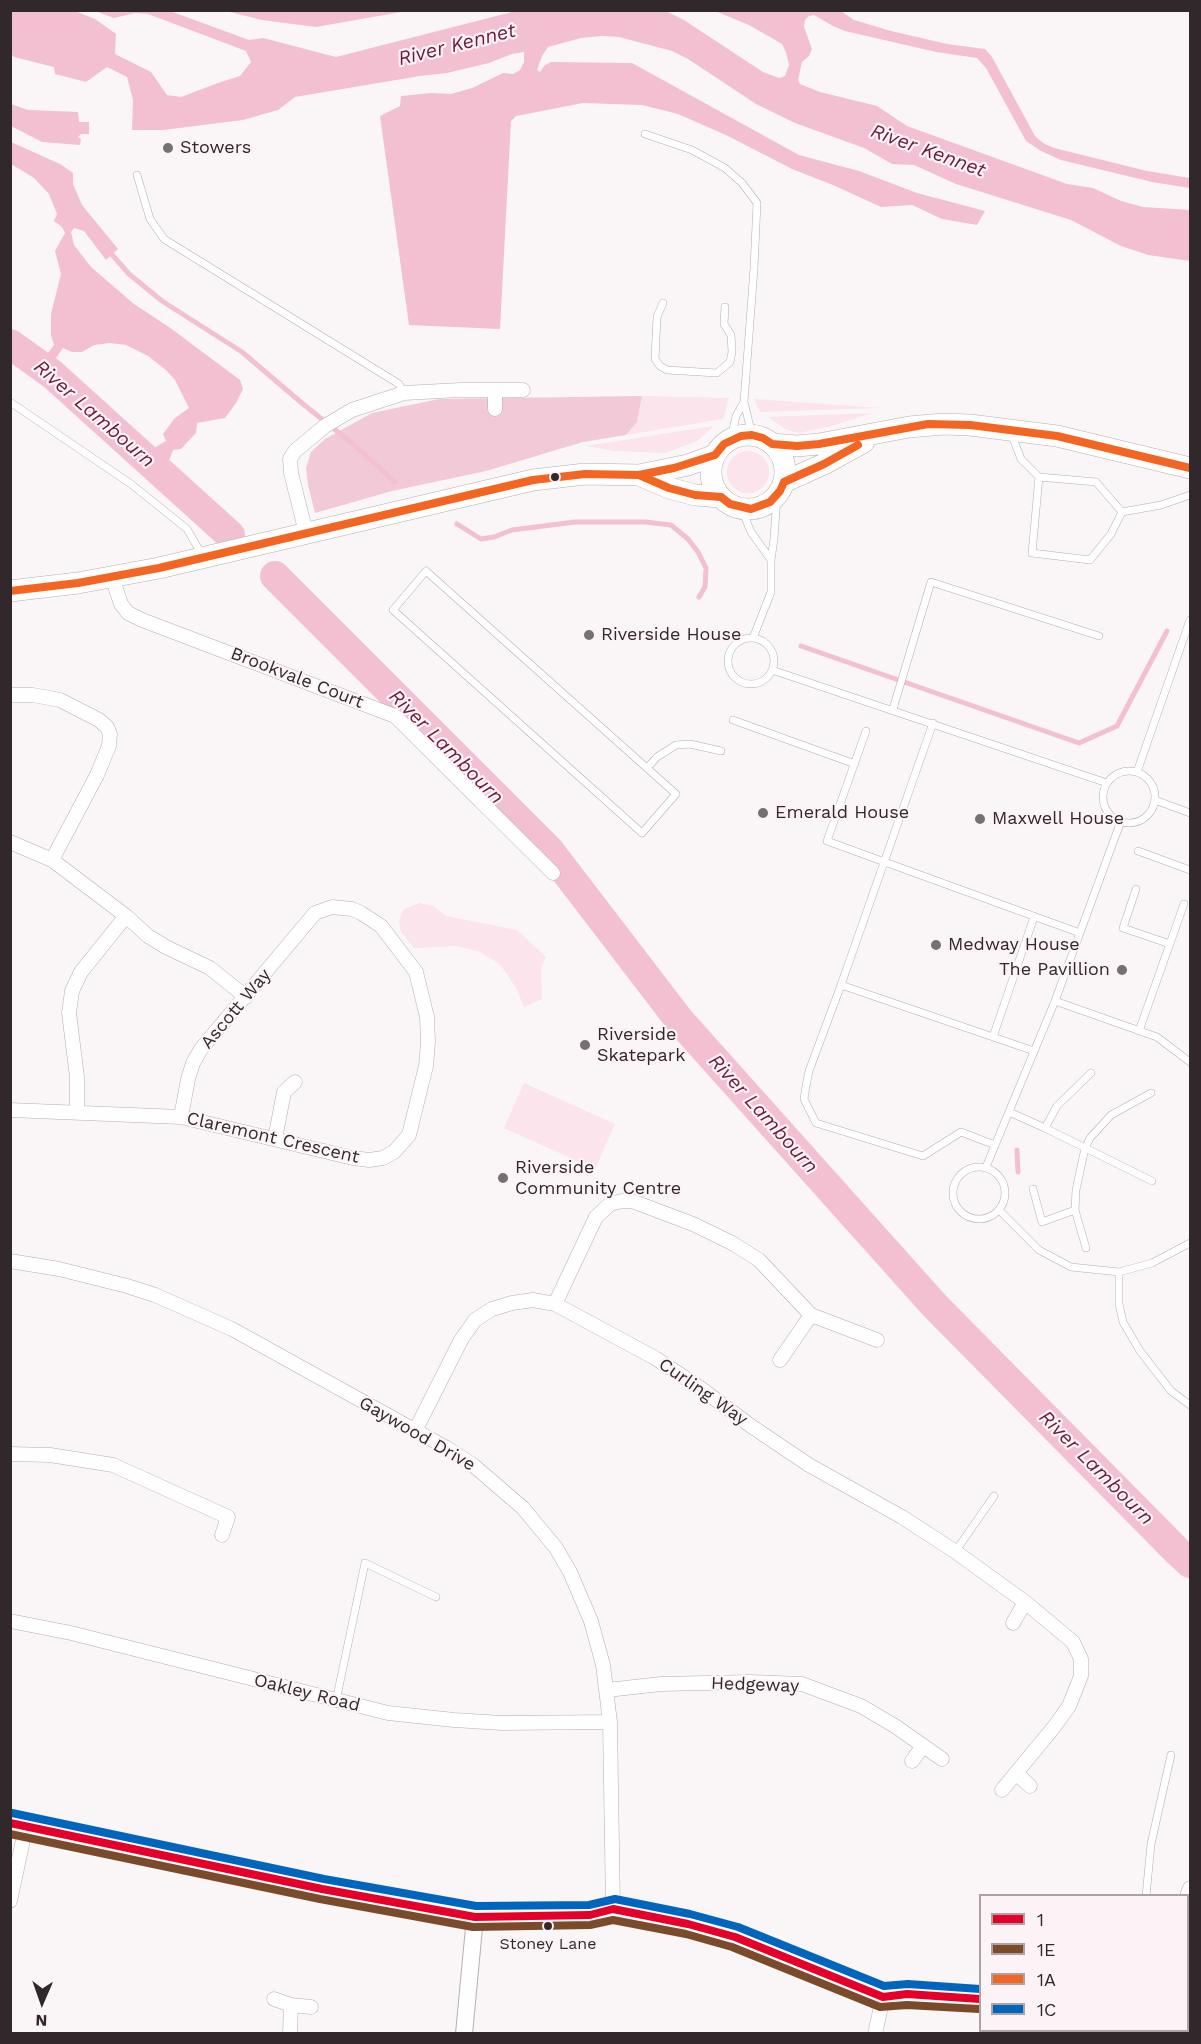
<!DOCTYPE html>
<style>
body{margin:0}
#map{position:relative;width:1201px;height:2044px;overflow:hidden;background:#faf5f7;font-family:"Work Sans",sans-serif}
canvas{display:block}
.frame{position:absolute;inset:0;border:12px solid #30282b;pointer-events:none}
.legend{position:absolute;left:979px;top:1894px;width:210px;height:138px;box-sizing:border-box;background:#fcf3f6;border:2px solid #aaa2a5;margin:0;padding:8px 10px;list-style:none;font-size:18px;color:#30282b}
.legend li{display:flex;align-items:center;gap:12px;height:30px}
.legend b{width:30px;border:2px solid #aaa2a5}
.north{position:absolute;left:12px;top:1972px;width:60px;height:60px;-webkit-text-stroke:4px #fcf3f6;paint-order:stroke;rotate:182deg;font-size:16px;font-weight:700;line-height:24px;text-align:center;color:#30282b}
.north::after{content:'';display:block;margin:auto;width:21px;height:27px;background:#30282b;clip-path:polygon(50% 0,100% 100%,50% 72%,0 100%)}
</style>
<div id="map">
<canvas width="1201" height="2044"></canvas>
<div class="frame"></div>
<ul class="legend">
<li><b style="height:8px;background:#e4002b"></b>1</li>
<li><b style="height:8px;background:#7a4b2a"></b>1E</li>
<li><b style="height:8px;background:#f26522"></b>1A</li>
<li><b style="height:8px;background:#0065bd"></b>1C</li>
</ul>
<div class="north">N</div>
</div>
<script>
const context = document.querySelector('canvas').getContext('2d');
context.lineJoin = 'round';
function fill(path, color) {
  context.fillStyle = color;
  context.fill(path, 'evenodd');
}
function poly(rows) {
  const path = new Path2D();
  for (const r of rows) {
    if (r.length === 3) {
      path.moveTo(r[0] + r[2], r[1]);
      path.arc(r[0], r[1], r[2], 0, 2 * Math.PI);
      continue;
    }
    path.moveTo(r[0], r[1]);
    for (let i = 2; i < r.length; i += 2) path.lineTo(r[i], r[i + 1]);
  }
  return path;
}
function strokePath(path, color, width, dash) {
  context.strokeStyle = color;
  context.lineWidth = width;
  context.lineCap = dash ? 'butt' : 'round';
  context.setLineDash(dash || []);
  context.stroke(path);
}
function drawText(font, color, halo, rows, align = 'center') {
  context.font = font + ' "Work Sans",sans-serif';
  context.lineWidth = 4.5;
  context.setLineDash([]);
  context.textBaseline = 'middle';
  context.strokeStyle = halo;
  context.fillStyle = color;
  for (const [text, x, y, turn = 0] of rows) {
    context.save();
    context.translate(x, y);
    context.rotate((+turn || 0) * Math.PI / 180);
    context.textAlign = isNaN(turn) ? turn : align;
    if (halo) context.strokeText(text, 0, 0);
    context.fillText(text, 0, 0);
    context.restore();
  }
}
fill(poly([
 [642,396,729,398,723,419,626,435,637,422],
 [754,399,879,408,760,412],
 [872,413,832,426,799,433,787,430,768,417],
 [714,426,697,441,665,453,615,451,586,446],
 [748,472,21],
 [419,903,433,906,446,916,517,930,546,957,541,968,542,999,524,1007,516,988,505,971,498,963,480,952,458,946,414,948,401,932,399,922,403,910],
 [524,1083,615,1124,595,1169,504,1128]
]), '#fbe4eb');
fill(poly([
 [642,396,637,422,626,435,583,442,486,471,392,491,315,513,308,485,306,468,311,452,325,439,372,413,439,399]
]), '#f2cad7');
fill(poly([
 [664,10,684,20,763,72,779,78,785,76,789,65,786,52,782,44,749,25,715,11,841,11,854,20,891,31,947,44,985,49,992,57,1035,136,1043,143,1054,148,1147,171,1190,178,1190,188,1152,182,1061,160,1041,151,1026,141,986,68,977,58,936,52,845,31,833,26,814,15,809,16,805,20,804,27,812,49,809,56,802,62,798,80,800,84,820,92,877,106,907,126,1067,184,1093,188,1121,201,1143,207,1190,210,1190,261,1148,255,1121,246,1071,220,956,184,914,165,892,164,864,148,795,123,756,104,688,59,672,51,619,37,602,36,581,38,548,47,542,56,537,70,540,72,544,66,551,62,632,63,799,155,859,171,917,193,985,211,977,225,942,219,912,205,881,207,833,185,792,169,728,136,678,114,642,105,583,103,516,116,511,121,500,329,409,325,380,116,400,106,401,96,431,93,451,94,472,88,503,73,513,74,520,70,524,62,524,52,512,54,489,63,447,73,420,76,295,97,278,110,243,120,163,130,132,130,133,100,127,77,107,67,86,82,55,74,54,67,14,57,11,54,11,11,75,11,95,19,116,34,115,54,151,72,167,95,181,97,218,83,240,76,251,62,246,51,148,14,135,13,114,18,95,11,170,11,249,40,263,38,336,57,516,11],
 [226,11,407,11,316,27,262,20],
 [11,104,28,110,78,112,79,122,89,122,89,134,81,134,78,137,81,139,80,145,42,142,11,126],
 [11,142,60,164,73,173,73,184,82,205,118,249,106,260,84,231,74,228,71,232,74,245,91,267,134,304,169,327,240,380,243,389,236,403,225,418,197,423,196,433,181,449,173,450,169,461,154,448,166,441,163,434,175,418,189,408,175,380,166,370,148,356,126,345,110,343,94,345,82,352,72,352,63,348,54,361,48,353,54,345,51,335,51,314,61,274,55,251,65,233,62,227,54,221,57,214,49,194,34,178,11,164]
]), '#f3c0d1');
strokePath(poly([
 [108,250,129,274,162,301,242,352,303,404,353,444,395,482],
 [457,524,481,539,494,537,512,530,575,522,645,522,671,525,688,539,698,552,706,568,705,587,699,597],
 [801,646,1079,743,1117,726,1167,631],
 [1017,1150,1018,1172]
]), '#f3c0d1', 5);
strokePath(poly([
 [10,344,52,374,230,535],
 [275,576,549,850,680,1021,935,1306,1179,1553,1190,1563]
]), '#f3c0d1', 30);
const service = poly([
 [645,134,692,150,725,168,742,183,757,203,754,268,744,402,736,416,731,439],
 [137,175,150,219,164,239,399,384,404,393],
 [663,303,657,317,655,359,660,366,667,370,717,373,730,362,732,352,731,335,724,324,725,307],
 [10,402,131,484,187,529,198,548,200,556],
 [744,402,752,435],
 [1011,433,1021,459,1039,477,1096,482,1122,512],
 [1039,477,1032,553,1090,560,1111,534,1122,512],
 [741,508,751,532,771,560],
 [1122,512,1161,505,1190,495],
 [426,571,676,794,642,833,393,610,426,571],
 [753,638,771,592,771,560,774,539,777,495],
 [751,661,23],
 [772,670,1107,783],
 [893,709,931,582,1099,636],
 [733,720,855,764],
 [866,731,827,841,1080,933],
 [647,768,657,757,676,745,690,744,721,751],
 [1129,797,26],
 [1137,772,1190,620],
 [1155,800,1190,813],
 [1138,851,1190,870],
 [1136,889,1123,928,1170,944],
 [841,985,933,723],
 [1055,1001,1157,1037,1190,1062],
 [1139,1031,1184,904],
 [993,1037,1034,917],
 [1091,1073,1057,1106,1045,1128,1152,1181],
 [1009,1112,1045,1128],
 [995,1145,961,1132,923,1156,816,1123,804,1099,806,1086,809,1071,841,985,1034,1051],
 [979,1193,26],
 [986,1167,1055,1001,1121,821],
 [1033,1189,1042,1222,1075,1210],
 [999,1210,1039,1250,1071,1267,1119,1272,1152,1263,1190,1243],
 [1086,1248,1075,1210,1076,1190,1085,1148,1090,1138,1111,1115,1151,1093],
 [1119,1272,1119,1304,1123,1322,1140,1351,1171,1391,1190,1405],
 [955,1552,994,1496],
 [336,1701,365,1563,436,1597],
 [1146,1896,1151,1844,1171,1755]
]);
const minor = poly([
 [495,390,495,409],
 [306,533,291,473,290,459,295,451,325,426,352,410,404,393,460,390,523,390],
 [112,577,121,604,128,613,142,620,395,716,553,873],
 [10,695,33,695,60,700,99,720,107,727,110,734,109,746,97,775,52,860],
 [10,842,52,860,126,916,148,936,166,947,210,968,246,997],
 [10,1110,181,1117,353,1158,369,1160,383,1158,394,1152,409,1135,426,1066,428,1042,427,1017,416,972,381,926,361,913,352,909,332,907,315,913,201,1049,193,1063,188,1079,181,1117],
 [77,1112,77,1077,69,1013,72,991,81,972,126,916],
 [275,1139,284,1092,295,1082],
 [10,1261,59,1269,127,1286,155,1295,232,1329,445,1447,473,1465,523,1508,556,1548,570,1572,591,1621,603,1665,610,1722,613,1909],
 [555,1304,596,1217,610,1204,622,1201,632,1201,693,1224,732,1243,759,1260,811,1315,877,1340],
 [780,1360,811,1315],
 [415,1431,461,1340,475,1320,492,1309,512,1303,533,1300,555,1304,655,1358,699,1387,751,1426,809,1465,902,1517,953,1550,1025,1602,1073,1642,1081,1659,1081,1676,1069,1706,1054,1727,1002,1790],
 [10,1454,50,1455,113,1465,228,1517,222,1535],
 [10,1621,71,1633,388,1713,454,1720,502,1723,610,1722],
 [1013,1623,1025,1602],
 [607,1690,661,1684,750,1682,802,1684,861,1706,895,1726,942,1759],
 [912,1761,923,1746],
 [1017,1774,1030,1786],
 [1187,1896,1190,1888],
 [10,1901,26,1826],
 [274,1999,291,2005,311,2007],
 [290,2034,291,2005],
 [875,2034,883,1997],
 [986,2034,1001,2030]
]);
const tertiary = poly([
 [10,1823,322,1889,475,1917,590,1915,613,1909,688,1924,735,1937,883,1997,907,1994,980,1999],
 [1188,2020,1190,2021],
 [464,2034,475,1917]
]);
const primary = poly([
 [748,472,37],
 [772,444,797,446,819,444,909,427,943,424,970,425,1057,436,1190,468],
 [639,475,669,488,695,495,721,497],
 [784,482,824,464,864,442],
 [10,591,78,583,159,568,533,480,585,474,639,475,688,465,715,455]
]);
strokePath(service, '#b5afb1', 8);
strokePath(minor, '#b5afb1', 15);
strokePath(tertiary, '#b5afb1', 18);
strokePath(primary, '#b5afb1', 22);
strokePath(service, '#fefefe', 7);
strokePath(minor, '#fefefe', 14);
strokePath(tertiary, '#fefefe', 16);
strokePath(primary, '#fefefe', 21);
strokePath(poly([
 [10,1823,322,1889,475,1917,590,1915,613,1909,688,1924,735,1937,883,1997,907,1994,980,1999]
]), '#e4002b', 8);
strokePath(poly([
 [10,1834,320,1899,473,1927,590,1925,613,1920,686,1934,732,1947,880,2007,907,2005,979,2009]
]), '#7a4b2a', 8);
strokePath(poly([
 [639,475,669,488,695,495,721,497,730,504,751,509,770,502,780,491,784,482,824,464,858,445],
 [10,591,78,583,159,568,533,480,585,474,639,475,674,468,715,455,724,444,741,436,752,435,763,438,772,444,797,446,819,444,928,424,970,425,1057,436,1190,468]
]), '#f26522', 8);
strokePath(poly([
 [12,1813,324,1879,476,1906,589,1905,615,1899,690,1914,738,1927,884,1986,908,1984,980,1989]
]), '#0065bd', 8);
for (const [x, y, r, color] of [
 [168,148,6,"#777072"],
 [555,477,5,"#30282b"],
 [589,635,6,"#777072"],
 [763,813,6,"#777072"],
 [980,819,6,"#777072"],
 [936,945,6,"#777072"],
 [1122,970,6,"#777072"],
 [585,1045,6,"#777072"],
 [503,1178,6,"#777072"],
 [548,1926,5,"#30282b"]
]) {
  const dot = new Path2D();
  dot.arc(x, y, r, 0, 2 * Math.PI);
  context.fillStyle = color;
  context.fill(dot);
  strokePath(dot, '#fcf3f6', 2);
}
drawText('16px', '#30282b', '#fcf3f6', [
 ["Stoney Lane",548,1944]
]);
drawText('18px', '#30282b', '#fcf3f6', [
 ["Stowers",180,148],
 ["Riverside House",601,635],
 ["Emerald House",775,813],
 ["Maxwell House",992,819],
 ["Medway House",948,945],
 ["The Pavillion",1110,970,"right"],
 ["Riverside",597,1035],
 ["Skatepark",597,1056],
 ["Riverside",515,1168],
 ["Community Centre",515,1189]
], 'left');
drawText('18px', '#30282b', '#fcf3f6', [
 ["Brookvale Court",297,678,21],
 ["Ascott Way",236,1009,-50],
 ["Claremont Crescent",273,1138,13],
 ["Curling Way",703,1392,35],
 ["Gaywood Drive",417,1434,30],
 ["Hedgeway",755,1685,2],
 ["Oakley Road",307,1693,14]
]);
drawText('italic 20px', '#6b1b3e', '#fcf3f6', [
 ["River Kennet",457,45,-14],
 ["River Kennet",928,151,20],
 ["River Lambourn",94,414,41],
 ["River Lambourn",446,747,45],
 ["River Lambourn",763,1114,48],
 ["River Lambourn",1096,1468,45]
]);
</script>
